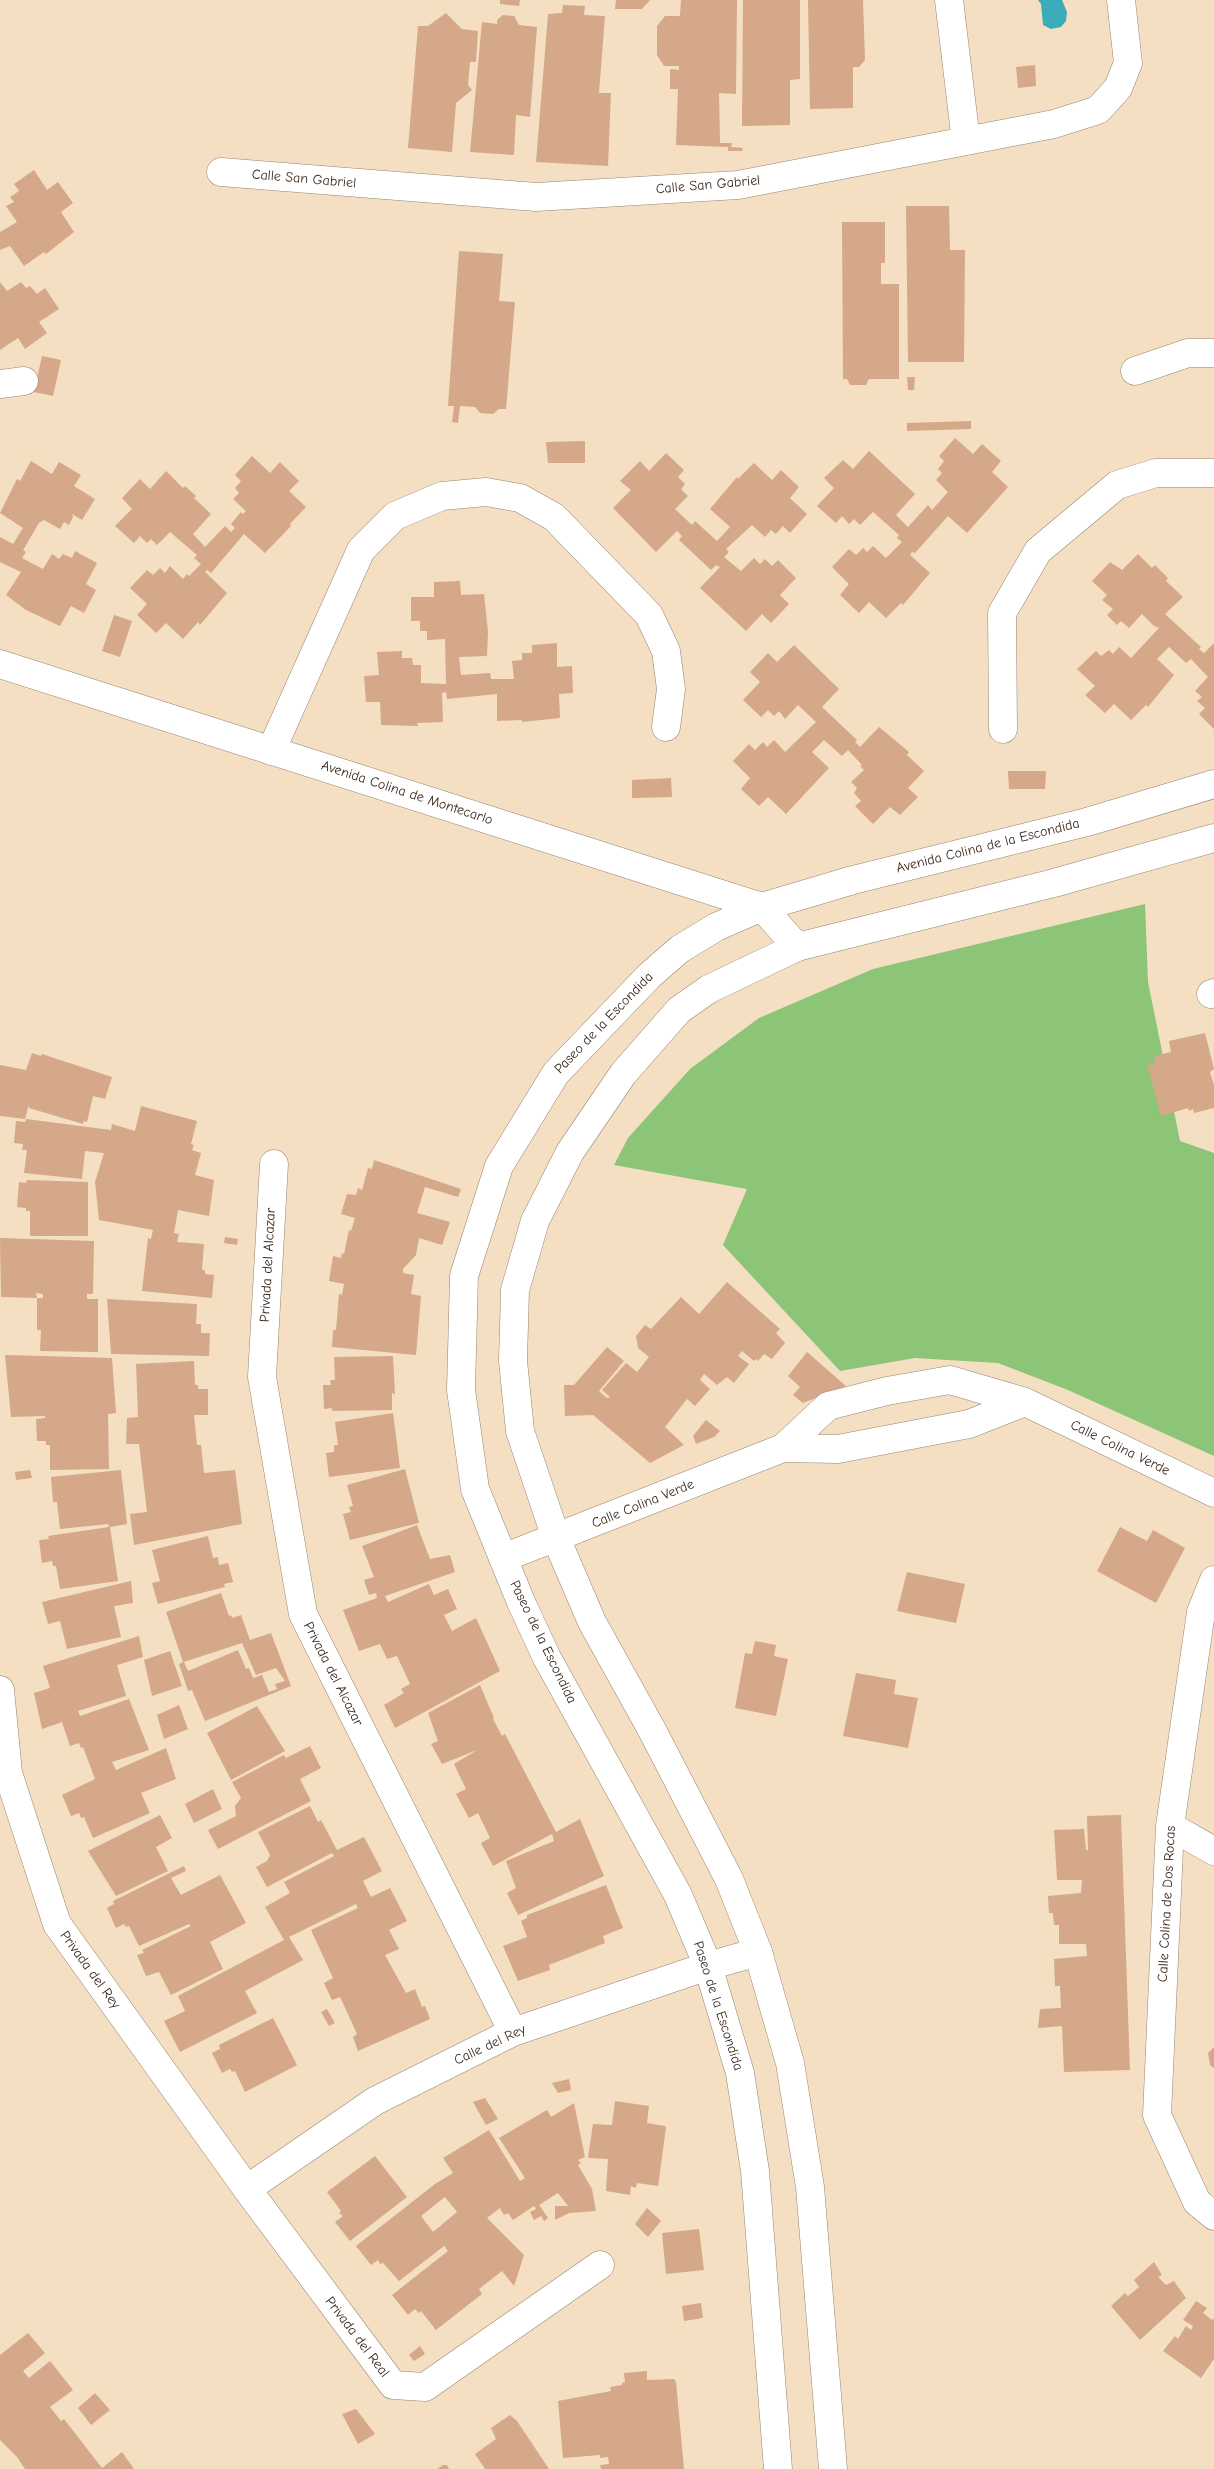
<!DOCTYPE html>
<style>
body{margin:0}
canvas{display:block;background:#f4dfc2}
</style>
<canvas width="1214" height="2469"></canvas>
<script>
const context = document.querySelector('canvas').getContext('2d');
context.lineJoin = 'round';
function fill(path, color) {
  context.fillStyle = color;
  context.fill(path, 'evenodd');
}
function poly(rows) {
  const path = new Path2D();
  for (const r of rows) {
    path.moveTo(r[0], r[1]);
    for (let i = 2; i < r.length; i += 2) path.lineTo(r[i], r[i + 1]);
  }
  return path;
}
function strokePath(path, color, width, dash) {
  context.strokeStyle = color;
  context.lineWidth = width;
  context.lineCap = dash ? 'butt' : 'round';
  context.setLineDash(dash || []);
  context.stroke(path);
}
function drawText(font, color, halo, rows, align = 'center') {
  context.font = font + ' "Comic Neue",sans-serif';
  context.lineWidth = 5;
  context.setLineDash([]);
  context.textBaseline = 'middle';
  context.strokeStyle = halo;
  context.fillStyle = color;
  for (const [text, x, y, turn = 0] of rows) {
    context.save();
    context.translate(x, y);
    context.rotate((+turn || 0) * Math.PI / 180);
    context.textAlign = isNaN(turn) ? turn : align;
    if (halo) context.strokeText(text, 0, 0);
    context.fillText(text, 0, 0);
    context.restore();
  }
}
fill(poly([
 [1145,904,1148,982,1180,1141,1214,1153,1214,1456,1068,1390,998,1363,915,1358,840,1371,723,1245,747,1189,614,1165,628,1138,690,1069,759,1018,873,969]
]), '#8cc478');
fill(poly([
 [1038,0,1062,0,1067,12,1066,21,1061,27,1051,29,1043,25,1041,4]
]), '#3cabba');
fill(poly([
 [500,0,520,0,519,6,500,4],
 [616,0,650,0,642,9,615,9],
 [681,0,737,0,736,94,719,93,720,143,732,143,731,147,743,148,742,151,728,151,728,147,676,145,678,89,670,89,670,69,679,70,679,66,664,66,657,55,657,26,665,16,680,16],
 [743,0,800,0,800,79,790,80,790,125,742,126],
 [808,0,863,0,865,60,859,67,853,67,853,108,810,109],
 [563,5,585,6,584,15,605,16,599,93,611,93,608,166,536,162,548,14,562,13],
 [446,13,462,29,478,31,476,62,470,62,468,85,472,90,456,103,452,152,408,148,418,26,428,26],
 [503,15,514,16,519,25,537,27,530,117,516,115,514,155,470,152,482,22,497,24,497,20],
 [1035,65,1036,86,1018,88,1016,67],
 [34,170,47,190,58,182,73,203,61,212,74,232,46,254,44,252,24,266,10,246,0,250,0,232,17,222,6,206,14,202,10,197,19,191,14,184],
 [906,206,949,206,950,250,965,250,964,362,908,362],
 [842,222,885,222,885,263,881,263,881,284,899,284,899,379,869,379,866,385,850,385,847,379,843,379],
 [459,251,503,254,499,301,515,302,506,409,499,409,493,414,480,413,475,407,460,406,458,423,452,422,454,406,448,406],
 [0,282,7,291,21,282,26,288,30,286,37,294,45,288,59,309,39,322,47,333,25,349,18,338,0,350],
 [42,356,61,360,53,396,34,392],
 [907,377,915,377,914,390,908,390],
 [971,421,971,429,907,431,907,423],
 [955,438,973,454,982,444,1001,461,992,472,1008,487,967,533,948,516,915,553,912,552,910,555,930,573,903,605,901,603,886,618,869,602,859,613,840,595,849,584,832,567,849,549,856,555,863,548,867,552,873,546,886,558,902,542,897,538,899,535,873,512,860,525,854,519,849,524,842,516,836,523,817,506,834,488,824,478,843,460,853,469,869,451,915,494,896,515,908,527,928,505,932,510,948,492,936,480,942,473,938,469,944,461,939,456],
 [585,441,585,463,548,463,546,442],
 [666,453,684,470,678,477,685,484,681,489,688,496,675,509,692,525,695,521,717,541,730,527,710,509,737,477,738,479,754,463,772,480,781,470,799,487,790,498,807,514,790,533,783,526,776,534,771,530,765,537,752,525,726,549,729,552,724,557,741,571,754,558,760,564,765,559,772,566,778,560,796,578,780,595,789,604,771,623,762,614,746,631,700,588,720,567,716,565,711,570,679,540,682,536,677,531,656,552,613,508,631,490,620,481,640,461,649,471],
 [252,456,270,473,280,462,299,481,289,491,306,507,290,524,291,526,265,553,244,534,211,573,207,570,205,572,227,593,200,625,198,622,183,639,166,623,156,633,137,615,147,604,130,588,147,570,153,575,160,568,165,573,170,566,183,579,187,574,189,576,201,564,194,558,197,555,170,532,157,545,151,539,147,543,140,536,134,543,115,526,132,509,122,498,140,479,150,489,166,471,183,488,185,486,196,496,194,498,211,514,193,534,205,547,225,526,231,532,235,528,231,524,241,512,243,514,246,511,233,499,239,493,235,488,241,481,235,475],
 [31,461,52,474,59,462,81,475,74,486,95,499,82,520,72,514,73,517,69,525,64,522,60,529,44,520,39,523,23,550,26,552,22,558,43,569,52,554,59,559,63,554,72,558,75,551,97,563,86,584,96,590,84,613,71,606,60,626,26,610,6,595,21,572,0,562,0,537,13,544,23,528,0,513,17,479,20,481],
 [1138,554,1152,568,1155,565,1168,578,1166,581,1183,597,1165,614,1201,647,1199,649,1204,653,1214,643,1214,729,1199,714,1205,708,1197,701,1202,697,1195,691,1208,677,1191,659,1186,663,1169,647,1157,659,1174,675,1148,707,1146,705,1131,720,1114,704,1105,713,1085,695,1095,686,1077,669,1096,651,1101,656,1109,650,1113,654,1119,647,1131,658,1159,628,1154,626,1142,614,1129,628,1121,621,1117,625,1107,615,1113,609,1102,600,1107,595,1092,581,1110,562,1122,570],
 [460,581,461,595,484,594,488,632,487,656,459,657,461,675,490,673,491,679,514,679,512,661,522,660,522,653,532,653,532,645,557,643,557,667,572,666,573,693,559,694,560,718,522,722,522,720,497,721,497,694,447,699,446,692,442,693,443,722,417,723,418,726,381,725,380,702,366,702,364,676,379,675,377,652,402,651,402,658,412,658,413,665,421,665,421,683,446,684,445,639,427,640,427,631,420,631,420,621,411,621,411,597,434,597,434,582],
 [114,615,132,621,120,657,102,651],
 [794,645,839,689,822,707,857,740,855,742,860,747,879,727,909,752,907,755,924,771,908,788,918,797,900,815,890,807,873,824,855,806,861,801,854,793,857,788,851,782,864,770,860,766,862,765,848,750,842,756,824,740,812,752,829,768,786,814,768,797,759,806,741,789,750,778,733,761,749,744,755,750,763,742,767,747,774,740,785,752,816,722,798,705,785,719,779,711,774,716,768,710,761,717,743,700,760,682,750,672,768,653,777,662],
 [1008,771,1046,771,1045,789,1009,789],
 [671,778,672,797,632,798,632,780],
 [1205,1033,1214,1069,1210,1072,1214,1085,1214,1108,1194,1113,1193,1109,1189,1111,1188,1108,1161,1116,1147,1065,1156,1063,1154,1056,1171,1052,1169,1041],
 [32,1053,41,1056,42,1054,112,1077,105,1099,93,1096,87,1122,84,1121,83,1124,29,1108,29,1104,25,1119,0,1116,0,1065,26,1070],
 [141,1106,197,1121,191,1144,194,1145,192,1150,201,1153,195,1175,214,1180,209,1216,178,1210,174,1233,179,1234,177,1242,204,1244,202,1270,205,1270,205,1274,214,1275,212,1298,142,1291,148,1238,151,1239,153,1230,99,1220,95,1182,104,1153,85,1151,82,1179,24,1173,27,1150,22,1150,23,1144,14,1143,16,1121,25,1122,26,1119,111,1130,112,1124,135,1131],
 [374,1160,461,1189,458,1197,425,1187,417,1213,450,1222,442,1245,419,1238,416,1255,403,1269,403,1273,414,1275,411,1294,421,1296,416,1355,332,1347,333,1330,336,1330,339,1294,342,1295,344,1284,329,1281,333,1256,341,1258,342,1253,344,1254,349,1230,351,1231,355,1218,341,1214,347,1194,356,1195,358,1188,362,1190,368,1168,372,1169],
 [27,1180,88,1182,88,1236,30,1236,30,1211,26,1211,26,1208,17,1207,19,1182,26,1183],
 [225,1237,238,1239,237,1245,224,1243],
 [0,1238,94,1241,93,1294,87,1294,87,1299,98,1299,98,1352,40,1351,41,1330,37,1330,37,1298,43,1298,43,1294,36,1293,37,1298,1,1297],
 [727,1282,780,1329,776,1333,785,1343,772,1359,764,1354,758,1361,757,1359,754,1361,742,1351,738,1356,749,1364,734,1383,727,1377,717,1385,704,1374,700,1380,710,1389,695,1406,687,1399,665,1427,684,1445,650,1463,593,1415,565,1416,564,1385,574,1385,607,1347,624,1361,599,1391,607,1398,610,1397,602,1390,626,1363,637,1372,649,1357,638,1348,636,1336,645,1325,651,1329,681,1297,699,1314],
 [107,1299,197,1304,196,1324,201,1324,201,1333,210,1333,209,1356,111,1354],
 [807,1352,846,1386,803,1403,793,1395,800,1387,788,1376],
 [5,1355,112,1358,116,1413,108,1414,109,1469,50,1470,50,1445,46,1445,46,1441,37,1441,36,1419,45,1418,45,1416,11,1417],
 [393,1356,395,1394,392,1393,392,1410,332,1411,332,1408,324,1409,323,1385,331,1385,330,1380,335,1380,334,1357],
 [194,1361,195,1385,198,1385,198,1389,208,1389,208,1415,194,1415,197,1445,201,1445,204,1473,235,1470,242,1524,134,1545,130,1514,147,1512,139,1444,126,1444,127,1418,138,1417,136,1364],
 [393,1413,400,1468,329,1477,326,1453,334,1452,334,1445,338,1445,335,1422],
 [706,1420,720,1431,714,1437,696,1444,693,1436],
 [405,1469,419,1523,350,1540,343,1514,351,1512,349,1507,353,1506,347,1485],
 [30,1470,32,1478,16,1480,15,1472],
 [121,1470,127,1524,110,1527,118,1581,60,1589,56,1566,53,1566,52,1561,42,1563,39,1540,49,1539,48,1536,109,1527,108,1524,60,1529,57,1502,53,1502,51,1477],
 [417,1525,430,1559,450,1555,455,1572,385,1596,388,1602,429,1584,434,1595,448,1589,457,1609,444,1615,452,1631,476,1618,500,1671,395,1728,384,1705,404,1693,401,1689,410,1684,397,1656,387,1659,380,1644,359,1651,343,1610,377,1598,376,1593,369,1595,364,1580,374,1577,362,1546],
 [1120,1527,1147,1541,1153,1530,1185,1548,1156,1603,1097,1571],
 [208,1536,213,1558,218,1557,219,1565,228,1563,233,1582,224,1584,225,1587,158,1604,152,1583,160,1581,152,1550],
 [907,1572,965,1584,956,1623,897,1611],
 [131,1581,133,1603,114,1606,121,1637,67,1649,60,1621,48,1624,42,1602],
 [221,1593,229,1616,231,1615,232,1618,241,1615,250,1640,271,1633,291,1686,205,1721,192,1690,188,1691,179,1664,183,1662,166,1612],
 [242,1643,256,1675,276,1668,285,1681,275,1684,277,1689,269,1692,262,1675,253,1678,249,1668,246,1669,238,1650,188,1671,184,1662],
 [139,1636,143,1657,117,1665,126,1696,78,1711,80,1716,129,1699,149,1750,112,1762,116,1770,166,1748,176,1779,141,1793,150,1813,93,1838,84,1817,81,1818,79,1813,71,1816,62,1795,95,1779,83,1747,81,1748,79,1743,70,1746,62,1722,42,1729,34,1693,50,1688,43,1666],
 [755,1641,776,1645,774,1656,788,1659,776,1716,735,1708,745,1653,752,1654],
 [170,1651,182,1686,152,1696,144,1660],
 [856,1673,896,1680,894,1694,918,1698,908,1748,843,1736],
 [480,1685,494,1718,493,1719,502,1736,505,1734,556,1832,580,1819,604,1876,518,1915,507,1893,516,1888,506,1861,554,1841,552,1834,493,1866,481,1843,490,1838,478,1813,469,1818,456,1794,466,1789,454,1764,477,1750,442,1764,431,1744,438,1741,428,1713],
 [179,1705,188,1729,164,1739,157,1715],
 [257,1706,285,1751,231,1780,207,1733],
 [310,1746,321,1768,300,1779,311,1801,218,1849,208,1830,236,1816,235,1806,241,1798,232,1782,284,1755,286,1758],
 [213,1789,222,1809,194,1823,185,1804],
 [310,1806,318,1822,321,1820,337,1850,364,1837,382,1871,363,1881,371,1897,390,1888,407,1921,389,1930,399,1949,385,1955,406,1993,415,1989,422,2007,425,2006,430,2019,358,2051,353,2037,357,2034,340,1997,332,2000,324,1983,333,1978,311,1930,358,1908,356,1904,289,1937,303,1960,245,1991,257,2013,180,2052,164,2021,185,2011,178,1996,284,1940,265,1907,290,1893,284,1882,334,1856,332,1853,267,1887,256,1867,267,1861,270,1855,258,1832],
 [160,1815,172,1838,156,1847,168,1871,116,1896,88,1851],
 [1121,1815,1130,2070,1064,2072,1062,2026,1038,2028,1040,2009,1061,2008,1060,1986,1055,1986,1054,1959,1087,1956,1086,1944,1059,1944,1059,1925,1054,1925,1053,1913,1049,1913,1048,1896,1081,1893,1082,1880,1057,1880,1054,1830,1084,1829,1086,1850,1088,1850,1087,1816],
 [184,1866,186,1871,171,1878,181,1895,220,1875,246,1923,210,1942,223,1969,171,1995,159,1972,146,1976,137,1955,144,1953,142,1950,191,1926,189,1924,139,1946,129,1926,126,1927,124,1924,116,1928,107,1908,114,1904,113,1901],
 [606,1885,623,1928,603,1936,605,1943,549,1965,550,1970,518,1981,503,1946,527,1937,521,1921,527,1918,527,1915],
 [327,2009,335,2023,329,2026,321,2012],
 [273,2018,297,2065,245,2092,235,2071,232,2072,230,2069,222,2073,212,2053,220,2049,219,2045],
 [1214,2047,1214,2068,1210,2065,1208,2053],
 [569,2079,571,2090,558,2093,552,2083],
 [485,2098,498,2119,486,2125,473,2102],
 [615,2101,649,2106,647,2123,665,2126,666,2128,658,2186,637,2183,636,2188,631,2186,630,2195,606,2191,608,2159,588,2158,593,2124,612,2125],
 [574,2103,585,2157,578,2160,581,2163,578,2165,592,2189,596,2211,569,2213,555,2220,555,2206,568,2206,558,2193,539,2205,548,2218,544,2221,541,2216,534,2220,530,2212,536,2209,534,2206,513,2220,508,2213,504,2215,500,2208,487,2218,524,2255,514,2286,502,2271,479,2289,482,2294,436,2330,421,2311,419,2313,415,2309,408,2315,392,2295,448,2251,444,2246,399,2281,383,2263,380,2264,378,2260,371,2265,356,2246,435,2184,453,2173,443,2158,489,2130,520,2181,525,2178,499,2138,547,2110,551,2117],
 [445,2197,457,2212,433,2232,421,2216],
 [375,2156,407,2197,350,2241,335,2222,343,2216,339,2213,341,2211,327,2192],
 [647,2208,661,2221,648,2237,635,2224],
 [699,2229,704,2270,666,2274,662,2233],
 [1154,2262,1162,2275,1158,2277,1166,2285,1174,2281,1186,2298,1140,2340,1111,2306,1125,2293,1128,2296,1139,2287,1134,2280],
 [1196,2301,1207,2308,1203,2313,1212,2320,1214,2318,1214,2359,1201,2378,1163,2351,1175,2336,1178,2339,1186,2326,1191,2330,1193,2326,1183,2320],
 [701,2303,703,2318,684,2321,682,2306],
 [28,2333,45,2353,23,2371,29,2378,50,2361,73,2390,50,2407,61,2421,64,2419,102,2468,122,2452,134,2469,25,2469,17,2457,0,2440,0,2355],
 [420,2346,425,2354,414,2361,409,2355],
 [647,2371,647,2380,674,2379,676,2382,684,2469,601,2469,600,2465,609,2464,608,2457,600,2458,600,2455,563,2458,558,2401,611,2391,610,2387,622,2385,622,2383,625,2382,624,2373],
 [95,2393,110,2410,91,2425,78,2408],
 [356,2409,375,2434,358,2444,342,2414],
 [510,2415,517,2421,549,2469,485,2469,475,2454,496,2439,491,2428],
 [443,2465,447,2465,449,2469,437,2469]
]), '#d4a889');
const minor = poly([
 [949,0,966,141],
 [221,172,536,197,738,185,1054,124,1098,110,1118,88,1128,63,1121,0],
 [1135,371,1188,353,1214,353],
 [0,384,24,381],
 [0,664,762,907,797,947],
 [1003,729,1002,613,1038,551,1117,485,1156,473,1214,473],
 [271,751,361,550,395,516,442,496,486,492,520,498,554,517,649,615,666,651,671,689,666,727],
 [1211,994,1214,993],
 [274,1164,262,1377,303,1614,513,2032],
 [783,1448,838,1449,969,1424,1025,1402],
 [503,1558,783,1448,828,1406,887,1391,950,1380,1025,1402,1214,1493],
 [1214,1580,1201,1612,1170,1826,1157,2115,1197,2202,1214,2216],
 [0,1690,8,1773,57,1924,247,2189,393,2385,425,2387,600,2265],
 [1170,1826,1214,1851],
 [247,2189,375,2101,513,2032,708,1966,758,1952]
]);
const major = poly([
 [778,2469,755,2171,740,2073,708,1966,678,1895,547,1658,521,1602,475,1489,461,1390,464,1276,499,1166,556,1073,650,975,680,949,716,927,762,907,853,880,1087,822,1214,784],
 [833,2469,810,2187,790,2063,758,1952,729,1879,652,1730,592,1622,556,1538,520,1431,513,1361,515,1290,535,1221,570,1152,623,1074,679,1010,709,989,797,947,1054,883,1214,838]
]);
strokePath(minor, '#988470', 29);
strokePath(major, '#988470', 29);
strokePath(minor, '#fff', 28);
strokePath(major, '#fff', 28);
drawText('14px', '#3b2a1e', '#fff', [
 ["Calle San Gabriel",304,179,5],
 ["Calle San Gabriel",708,185,-5],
 ["Avenida Colina de Montecarlo",407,793,18],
 ["Avenida Colina de la Escondida",988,846,-14],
 ["Paseo de la Escondida",604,1023,-46],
 ["Privada del Alcazar",268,1265,-87],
 ["Calle Colina Verde",1120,1448,26],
 ["Calle Colina Verde",643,1504,-22],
 ["Paseo de la Escondida",543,1642,64],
 ["Privada del Alcazar",333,1674,63],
 ["Calle Colina de Dos Rocas",1167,1904,-87],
 ["Privada del Rey",90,1970,54],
 ["Paseo de la Escondida",718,2006,72],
 ["Calle del Rey",490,2045,-25],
 ["Privada del Real",357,2337,53]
]);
</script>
